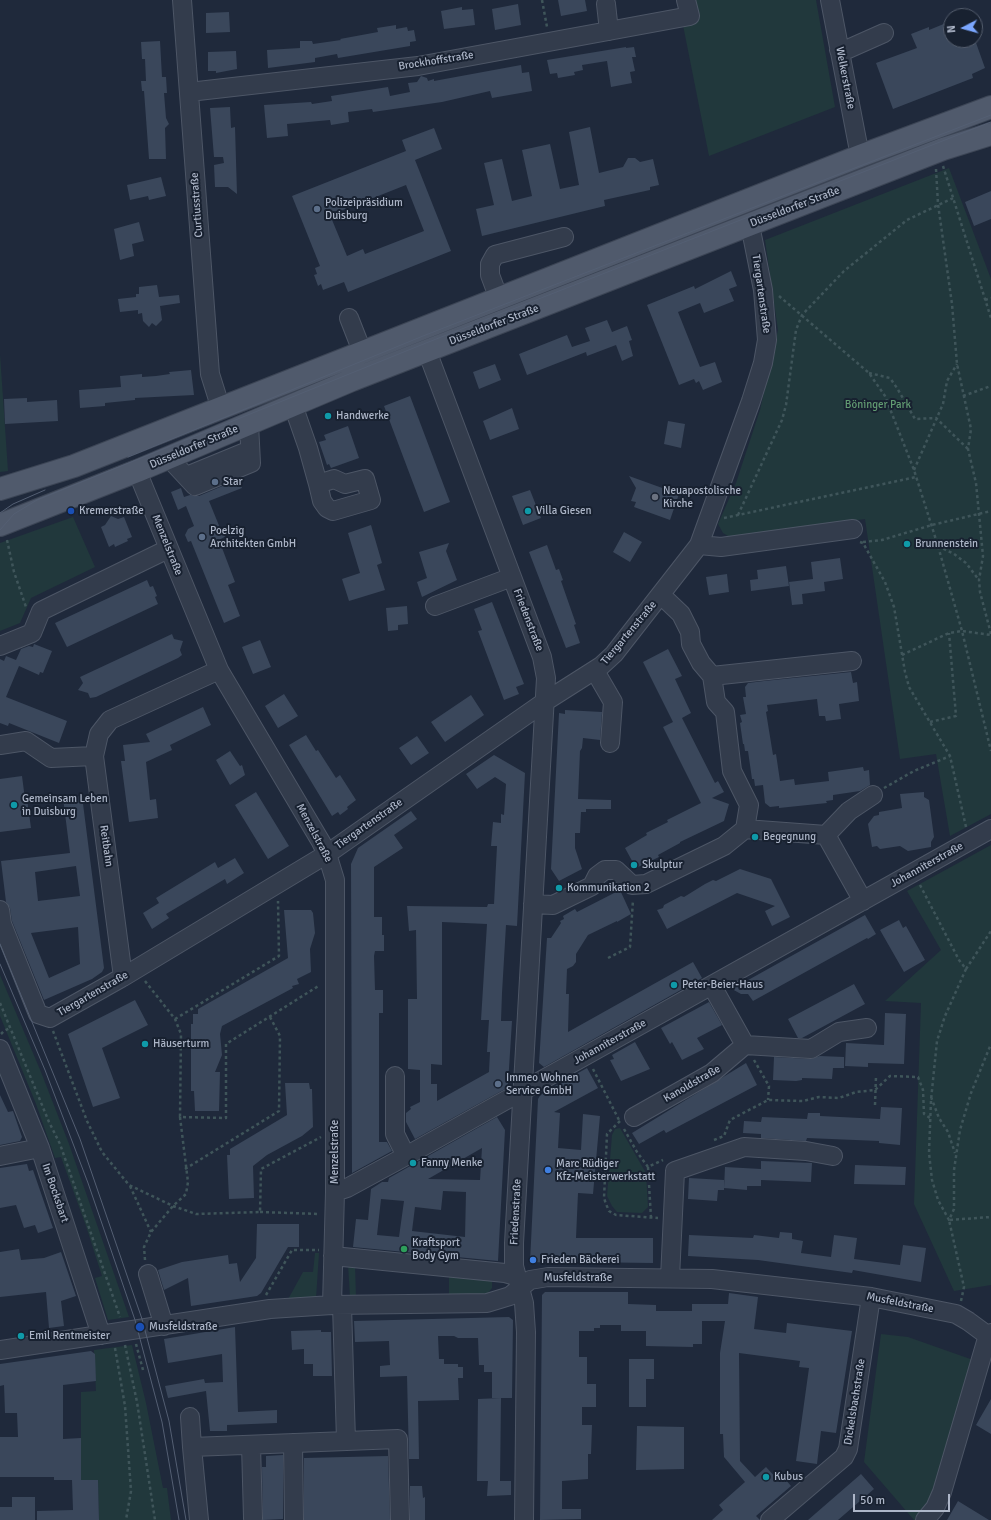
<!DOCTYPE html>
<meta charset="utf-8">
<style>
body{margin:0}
#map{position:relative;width:991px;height:1520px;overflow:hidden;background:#1f293b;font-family:Signika,sans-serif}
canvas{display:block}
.north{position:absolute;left:943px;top:8px;width:40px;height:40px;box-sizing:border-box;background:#182130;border:1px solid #545d6d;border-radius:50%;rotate:264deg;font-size:11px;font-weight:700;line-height:16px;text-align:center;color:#adb6c8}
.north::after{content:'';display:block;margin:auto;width:14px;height:18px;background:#7ba7ff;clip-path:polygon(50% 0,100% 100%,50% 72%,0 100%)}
.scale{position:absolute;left:853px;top:1494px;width:97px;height:18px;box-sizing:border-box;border:2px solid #adb6c8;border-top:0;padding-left:5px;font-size:12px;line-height:14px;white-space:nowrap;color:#adb6c8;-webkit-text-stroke:3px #182130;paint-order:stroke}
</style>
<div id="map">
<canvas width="991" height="1520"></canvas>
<div class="north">N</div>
<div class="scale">50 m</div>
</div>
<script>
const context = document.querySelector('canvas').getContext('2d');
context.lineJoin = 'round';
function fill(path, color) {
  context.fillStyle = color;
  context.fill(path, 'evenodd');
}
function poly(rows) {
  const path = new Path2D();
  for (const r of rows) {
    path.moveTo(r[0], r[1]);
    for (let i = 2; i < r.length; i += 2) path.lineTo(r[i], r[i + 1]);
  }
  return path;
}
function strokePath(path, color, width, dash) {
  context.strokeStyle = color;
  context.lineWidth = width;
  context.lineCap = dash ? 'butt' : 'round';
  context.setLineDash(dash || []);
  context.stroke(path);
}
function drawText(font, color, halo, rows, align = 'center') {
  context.font = font + ' Signika,sans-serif';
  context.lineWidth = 4;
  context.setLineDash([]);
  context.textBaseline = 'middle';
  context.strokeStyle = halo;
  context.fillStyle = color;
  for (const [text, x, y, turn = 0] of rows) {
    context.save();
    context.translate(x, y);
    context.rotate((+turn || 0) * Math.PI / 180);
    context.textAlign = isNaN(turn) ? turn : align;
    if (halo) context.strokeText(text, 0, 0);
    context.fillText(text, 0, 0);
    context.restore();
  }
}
fill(poly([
 [678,0,816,0,835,107,709,156],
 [949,168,991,279,991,814,950,836,936,754,900,759,865,519,731,538,723,533,718,524,736,483,760,410,778,330,765,240],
 [0,354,8,471,0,472],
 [73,517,95,567,31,598,20,623,0,631,0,543],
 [991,845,991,1285,954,1291,914,1204,921,1003,885,1001,941,950,907,891],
 [0,975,41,1072,69,1144,129,1317,108,1320,95,1278,102,1276,86,1226,61,1157,55,1158,36,1104,0,1016],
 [620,1128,646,1173,648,1207,642,1213,617,1212,612,1206,607,1196,612,1135,615,1129],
 [315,1253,319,1253,316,1299,286,1303,303,1272,313,1272],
 [348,1264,355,1264,356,1297,350,1297],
 [449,1274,492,1279,492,1288,488,1293,483,1294,449,1295],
 [881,1334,908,1337,976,1361,937,1489,917,1520,914,1520,864,1462],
 [132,1345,146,1403,163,1488,167,1488,171,1520,99,1520,98,1480,81,1480,81,1392,96,1391,94,1350]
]), '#21383c');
fill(poly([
 [558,0,585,0,587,11,561,16],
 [518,4,521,25,495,30,492,9],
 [462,7,462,10,473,9,475,25,444,29,441,11],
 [229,12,230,32,206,33,206,13],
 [951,21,951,40,975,40,985,68,972,74,973,78,893,109,876,63,917,48,911,34,929,27,929,30],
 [396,25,396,29,407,27,408,31,414,30,416,41,410,42,410,46,338,58,337,54,315,58,315,62,268,68,267,50,300,48,300,41,312,41,313,44,341,40,340,39,378,32,377,28],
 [160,41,162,77,166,77,167,93,164,93,166,118,169,124,165,128,166,159,149,159,144,91,142,91,141,81,146,81,145,59,142,59,141,42],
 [626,47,626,48,634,47,636,57,632,57,635,71,630,72,632,83,611,87,607,61,582,65,583,70,574,72,575,75,558,78,557,73,550,74,547,60],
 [236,51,237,69,216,73,216,71,208,71,208,52],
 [521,65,522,73,529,72,532,91,492,98,490,91,442,102,373,112,372,109,348,112,349,122,331,125,330,120,287,124,288,136,267,138,264,105,311,102,312,104,332,101,331,96,388,87,390,96,410,92,408,83,417,82,421,76,427,78,428,81,434,79,434,81],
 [230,107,231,128,235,127,237,194,228,187,215,187,214,165,224,163,223,157,214,157,210,108],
 [590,127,599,173,623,167,628,158,635,158,640,162,653,159,659,185,650,187,650,190,604,200,605,206,482,236,476,209,494,205,484,163,502,159,512,201,532,196,522,150,550,144,560,189,579,185,569,132],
 [434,128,442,149,415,160,451,251,348,292,344,282,323,290,321,284,318,286,314,275,317,274,315,268,320,266,292,196,406,151,402,140],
 [406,185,424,231,365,254,363,249,347,256,330,215],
 [161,177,166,196,149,200,148,196,130,200,127,185],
 [991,191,991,219,974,226,965,202],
 [139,222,144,241,132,244,134,256,120,260,114,229],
 [731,271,737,286,729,289,734,301,704,313,700,303,678,312,700,367,715,362,722,382,703,390,699,381,696,383,694,379,679,385,647,305,694,286,695,289],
 [157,285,159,297,179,295,180,303,160,306,162,320,156,326,152,323,149,327,143,321,142,313,138,314,138,310,120,312,118,299,136,297,136,294,139,294,139,287],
 [607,320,612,332,627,326,632,340,629,341,633,356,622,361,616,345,587,356,586,352,527,375,519,354,567,335,572,347,590,341,585,328],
 [495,364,501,380,479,389,473,372],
 [191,370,194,395,135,398,135,400,105,403,105,406,80,408,79,390,121,387,120,376,142,374,142,377,156,376,170,374,169,372],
 [410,396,450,502,424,512,384,406],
 [27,398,27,402,57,400,58,421,5,424,4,399],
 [512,408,519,429,490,440,483,421],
 [668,421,685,424,681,448,664,444],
 [348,426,359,458,331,468,329,464,327,465,319,442,326,440,324,435],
 [629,476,679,494,670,520,634,507,636,502,631,501,636,488],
 [239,479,242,488,209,501,220,528,222,528,226,536,219,540,235,582,228,585,240,616,224,623,191,541,188,542,185,535,188,529,194,526,186,506,178,510,171,492,181,488,184,497,190,495,199,496],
 [530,490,541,518,523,525,512,496],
 [111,516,118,519,124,517,132,537,127,539,128,541,115,547,114,544,109,547,101,527,105,525],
 [371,525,382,563,377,565,385,590,349,601,342,579,360,573,348,533],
 [624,532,642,542,630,562,613,552],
 [449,543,446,551,457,580,422,597,417,582,427,578,419,552],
 [547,545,556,570,559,569,563,580,561,581,576,624,574,625,580,643,566,648,529,552],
 [840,558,843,579,824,582,825,591,802,594,803,604,792,605,789,582,813,579,811,562],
 [786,566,789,586,751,591,750,580,758,579,757,570],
 [727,574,729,592,709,595,706,577],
 [147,580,150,587,153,586,157,596,155,597,158,604,67,647,55,623],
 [492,602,524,684,516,687,519,694,504,700,478,631,482,630,474,609],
 [407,606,408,624,398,625,398,630,388,631,386,608],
 [172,634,174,639,183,641,180,650,182,655,178,658,96,697,90,698,88,693,78,690,83,683,80,677],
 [260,640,271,667,253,674,242,647],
 [34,644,52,651,43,673,40,672,39,675,19,666,6,697,67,721,59,743,9,723,8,726,0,723,0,659,4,661,6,656,16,660,21,649,29,646,33,647],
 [668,649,682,676,675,679,691,713,682,718,715,783,718,781,724,792,712,798,729,804,724,821,680,842,680,843,658,855,659,857,636,868,625,848,647,835,646,833,668,822,667,820,701,803,663,727,673,722,643,662],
 [851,672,853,683,857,682,859,701,839,704,841,719,826,721,825,716,819,716,817,699,767,705,768,711,766,712,773,755,776,754,780,781,794,779,795,785,829,781,828,772,863,767,864,771,869,770,870,785,860,791,833,795,833,800,826,801,827,803,779,808,779,806,770,807,765,803,763,785,755,786,754,779,752,779,748,751,745,751,744,744,743,744,740,723,742,722,740,715,746,714,743,697,746,697,745,687,748,683,764,681],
 [284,694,298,716,278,728,265,706],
 [471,695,484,715,445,742,431,722],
 [203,707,211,725,170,745,172,750,146,762,150,800,156,799,158,818,129,822,121,761,125,761,123,745,150,742,146,734],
 [565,710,602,712,600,740,583,738,582,748,580,751,578,799,611,800,611,809,586,809,586,812,581,812,580,833,575,833,575,848,582,869,559,881,551,869,559,713,565,714],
 [306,735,316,751,318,750,336,778,340,775,356,800,347,807,348,809,340,815,338,812,332,816,289,745],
 [417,736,429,753,411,765,399,748],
 [230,751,240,766,242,765,245,775,230,785,216,760],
 [494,755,525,773,517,926,506,925,502,993,501,1021,512,1021,508,1084,505,1089,415,1139,406,1122,406,1113,411,1109,410,1107,420,1102,420,1070,408,1069,408,999,417,999,416,930,409,931,407,906,487,907,488,904,494,904,497,846,491,846,493,822,501,823,501,814,504,815,506,784,495,777,477,789,466,774],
 [442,922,487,924,481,1020,489,1020,487,1052,490,1052,489,1072,437,1101,437,1084,431,1084,431,1064,442,1065],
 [22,776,25,799,27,799,31,828,0,832,0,779],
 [256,792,289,846,268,859,235,805],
 [924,792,924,797,929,800,934,837,931,842,931,847,908,851,900,846,880,849,877,846,872,847,868,824,874,816,879,815,879,812,902,808,900,794],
 [82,796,104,968,102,972,92,979,44,1000,12,921,10,908,6,902,1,861,70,853,63,798],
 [76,866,80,896,38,901,35,872],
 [78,927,80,964,49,978,31,933],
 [411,811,417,819,394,835,403,848,374,867,374,917,382,917,382,935,384,935,384,951,375,951,374,956,375,990,383,990,383,1013,379,1013,379,1142,387,1142,392,1151,352,1173,351,864,358,848],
 [235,858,244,873,227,884,225,879,166,914,169,918,152,929,143,913,159,903,156,898,215,862,218,868],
 [740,869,771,879,790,917,772,926,765,911,775,906,737,893,667,929,657,910,663,908,664,905,681,896,684,897,705,884,713,880,716,881],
 [620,890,631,914,617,922,617,921,588,935,576,954,576,962,573,966,567,969,566,994,569,994,568,1032,693,962,702,978,544,1067,539,1063,547,938,551,938,561,923,560,921,564,919,563,916,575,909,577,912],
 [284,910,311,910,313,913,315,933,310,949,311,972,297,979,299,984,292,986,293,988,222,1026,220,1034,222,1055,215,1072,220,1072,219,1111,195,1111,194,1091,191,1091,191,1024,193,1024,193,1014,198,1014,198,1009,288,958],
 [865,915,876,934,868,939,867,938,753,1001,748,994,741,994,732,989],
 [899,920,903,928,906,926,925,960,904,972,880,930],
 [854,984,865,1004,802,1038,798,1038,788,1019],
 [135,1000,148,1025,102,1048,120,1098,93,1107,68,1034],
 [709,1002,722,1025,697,1038,704,1049,682,1060,672,1042,670,1044,661,1028],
 [885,1013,906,1014,904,1064,868,1063,868,1067,845,1066,846,1043,884,1045],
 [635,1042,650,1069,621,1081,610,1060,614,1059,612,1055],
 [820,1056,844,1057,844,1068,833,1068,832,1079,802,1078,802,1080,796,1081,773,1080,774,1057,810,1059],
 [746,1063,757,1085,666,1133,664,1130,639,1144,632,1133],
 [587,1068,598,1088,554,1112,560,1113,558,1148,581,1150,583,1114,600,1116,593,1194,578,1193,576,1238,653,1238,653,1263,577,1262,576,1257,564,1263,530,1262,538,1099,541,1094],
 [285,1083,309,1083,310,1089,312,1089,313,1127,302,1136,267,1155,253,1166,254,1198,229,1199,227,1155,230,1155,230,1149,287,1115],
 [0,1095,8,1112,13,1111,22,1137,20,1141,0,1145],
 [881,1107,902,1108,900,1145,879,1143,879,1141,807,1138,806,1141,761,1138,761,1134,743,1133,744,1121,761,1122,762,1117,807,1119,808,1113,820,1113,820,1116,880,1119],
 [497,1117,505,1130,498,1261,353,1247,356,1219,368,1220,371,1189,382,1182,388,1182,389,1178],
 [482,1148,480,1180,428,1179],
 [443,1191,466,1192,465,1237,412,1231,415,1207,441,1210],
 [381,1199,404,1201,399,1237,377,1235],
 [761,1161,812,1163,811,1182,761,1180,761,1186,747,1186,747,1190,724,1188,725,1167,761,1169],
 [27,1164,29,1171,33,1170,53,1228,38,1233,35,1225,24,1228,16,1205,0,1208,0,1168],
 [855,1165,906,1167,905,1185,854,1184],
 [689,1178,724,1180,724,1190,718,1190,717,1201,688,1199],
 [257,1224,299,1224,299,1247,288,1247,261,1293,257,1296,191,1306,188,1278,164,1290,158,1270,182,1262,228,1255,229,1264,237,1263,240,1282,256,1258],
 [780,1232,792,1233,792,1239,803,1241,801,1253,831,1257,834,1235,857,1238,854,1259,900,1265,903,1245,926,1248,921,1282,853,1270,852,1273,758,1260,688,1256,689,1235,753,1238,754,1235,779,1238],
 [19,1249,21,1260,44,1258,61,1252,76,1296,61,1301,64,1326,49,1328,46,1292,0,1297,0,1252],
 [545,1292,628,1292,628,1304,656,1305,656,1311,692,1311,692,1304,728,1304,729,1293,758,1297,754,1329,786,1333,787,1323,852,1331,836,1433,821,1431,817,1464,796,1461,809,1368,799,1367,800,1361,739,1353,740,1461,755,1477,766,1467,779,1481,785,1479,791,1486,756,1516,760,1520,712,1520,723,1510,719,1505,745,1482,724,1457,723,1434,720,1434,720,1353,725,1321,702,1321,702,1344,693,1344,693,1347,646,1346,646,1331,621,1331,621,1325,600,1325,600,1328,594,1328,594,1331,579,1331,579,1357,587,1357,587,1384,596,1384,596,1407,582,1407,582,1425,592,1425,591,1454,588,1454,588,1479,562,1481,562,1509,581,1509,581,1519,540,1520,542,1295],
 [509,1317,513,1320,512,1398,492,1398,492,1372,484,1372,484,1365,479,1365,478,1338,458,1338,454,1336,438,1336,439,1359,444,1359,444,1364,458,1364,458,1367,463,1367,463,1378,458,1378,459,1400,418,1401,419,1459,409,1459,407,1376,380,1377,380,1366,390,1365,389,1341,355,1342,354,1321],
 [235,1327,238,1412,277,1410,277,1423,227,1425,227,1431,210,1431,206,1391,168,1398,165,1386,204,1379,205,1383,223,1382,222,1354,168,1363,164,1339],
 [321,1330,321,1332,331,1332,332,1376,313,1376,313,1364,304,1364,304,1349,292,1350,291,1331],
 [91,1351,95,1354,96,1381,63,1385,63,1439,81,1438,81,1480,54,1480,54,1477,0,1477,0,1437,18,1437,17,1413,5,1413,4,1385,0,1386,0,1364],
 [629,1359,654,1359,654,1379,646,1379,646,1407,629,1407],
 [501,1398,500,1481,511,1481,511,1495,487,1496,488,1481,477,1481,478,1399],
 [991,1399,991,1434,976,1425],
 [637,1426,684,1427,684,1469,636,1470],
 [283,1455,283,1519,263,1520,262,1467,266,1467,266,1456],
 [388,1456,390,1520,304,1520,304,1458],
 [861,1474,874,1489,838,1520,808,1520],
 [72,1480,98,1480,99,1520,37,1520,37,1511,73,1510],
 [410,1486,422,1486,423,1498,425,1497,425,1520,410,1520],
 [12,1497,35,1497,35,1520,0,1520,0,1507,12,1507],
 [958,1501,989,1520,947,1520]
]), '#3a475b');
const minor = poly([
 [182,0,210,374,221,409],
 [830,0,860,156],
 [606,4,609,31],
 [839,50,848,49,884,33],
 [189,92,418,66,690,16,686,0],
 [499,299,490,275,490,264,495,255,564,237],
 [349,318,367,364],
 [427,351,542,657,546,678,514,1243,514,1266,524,1303,526,1332,524,1520],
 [293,405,308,448,318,484,322,501,327,508,333,511,371,500,365,479,345,484,334,479,318,484],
 [168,457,195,486,251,463,249,424],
 [137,471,219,670,321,842,327,854,335,880,335,1192,332,1305],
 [189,475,250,450],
 [699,545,721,547,853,529],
 [661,595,681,614,690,632,691,644,701,663,712,676,716,702,725,712,732,771,749,805,745,829],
 [435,606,512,577],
 [0,646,32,633,41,611,168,549],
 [595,671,613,702,610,743],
 [712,676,852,661],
 [0,745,26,741,51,758,94,756],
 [745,829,826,835],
 [826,835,863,901],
 [826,835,849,811,873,795],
 [533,904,553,905,592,886,597,876,605,870,616,870,632,885,646,884,724,846,745,829],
 [0,910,2,924,38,1014,50,1018,123,977,327,854,546,701,601,666,614,654,699,545,751,401,763,363,767,340,763,290,750,225],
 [123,977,94,756,99,734,110,720,219,670],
 [712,986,745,1045,811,1049,839,1032,867,1028],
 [0,1049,40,1148,101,1335],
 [395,1076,395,1134,406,1156],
 [634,1117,712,1073,745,1045],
 [0,1156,40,1148],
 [335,1192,347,1188,406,1156,991,829],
 [333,1256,505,1273,516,1276],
 [148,1274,164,1326],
 [670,1278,675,1171,744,1147,806,1151,833,1156],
 [342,1305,346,1441],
 [0,1350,270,1309,332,1305,487,1303,510,1296,530,1280,548,1277,712,1279,871,1297,956,1314,968,1321,991,1338],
 [190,1417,192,1447],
 [293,1443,294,1520],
 [251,1445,253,1518],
 [199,1520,192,1447,398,1439,400,1520],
 [770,1520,844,1457,848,1449,871,1297],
 [925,1520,935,1508,942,1492,988,1335,991,1333]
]);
const major = poly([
 [0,489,74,466,860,156,991,107],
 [0,525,137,471,352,380,943,149,991,134]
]);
strokePath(minor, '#4d5666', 20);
strokePath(major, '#3c4555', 24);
strokePath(poly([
 [542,0,547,27],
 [943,166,991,318],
 [936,169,938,204,952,304,957,364,971,429,968,449,976,483,983,556,979,580,980,592,991,634],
 [779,296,869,373,885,396,914,470,938,546,962,631,991,751],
 [985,300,991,298],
 [869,373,890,378,897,388,915,419,936,418,968,449],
 [963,396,991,386],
 [914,470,943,404,947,381,957,364],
 [738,515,782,420,786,405,796,330,802,315,844,271,907,220,953,198],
 [724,518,916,477],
 [7,540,14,572,26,607],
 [860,542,863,543,885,582,894,607,905,672,909,687,950,756,966,827],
 [863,542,882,540,932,525,991,511],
 [938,546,954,554,966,563,979,580],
 [902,655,949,633,962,631,991,635],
 [930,722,956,716,949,633],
 [884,788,914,771,950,756],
 [920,885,959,960,966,969,945,1016,937,1041,931,1100,929,1153,932,1180,938,1200,949,1220,954,1209,954,1170,960,1130,971,1093,991,1044],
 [608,958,630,947,633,900],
 [966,969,991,931],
 [145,981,175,1019,181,1034,180,1117],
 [0,1003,49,1122,60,1144,120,1317],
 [175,1019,279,956,278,901],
 [53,1031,87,1121,102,1152,129,1185,173,1206,196,1214,260,1212,261,1169,321,1137],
 [1,1034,4,1031,10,1028],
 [754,1060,769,1086,768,1100],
 [593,1069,619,1120],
 [931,1097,939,1118,948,1132,955,1153],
 [875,1105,876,1076],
 [620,1121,607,1134,604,1198,606,1204,609,1211,616,1215,658,1218],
 [624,1129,637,1152,648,1167,663,1160],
 [714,1140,724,1136,730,1120,768,1100,803,1101,819,1097,839,1098,856,1092,875,1090,890,1076,918,1077,923,1090,924,1114,930,1118],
 [648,1167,651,1218],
 [185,1169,279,1111,280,1036,270,1017],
 [130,1186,151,1232],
 [260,1212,320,1214],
 [145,1260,144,1247,151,1232,173,1206,186,1194,188,1182,180,1117,226,1118,226,1044,320,985],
 [266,1295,292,1250,319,1250],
 [961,1301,964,1287,949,1220,991,1217],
 [136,1344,143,1370],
 [125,1345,137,1402,155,1520],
 [115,1348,125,1406,131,1491,126,1520]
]), '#3f555a', 2.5, [3, 3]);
strokePath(minor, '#333c4c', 18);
strokePath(major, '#505a6c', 22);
strokePath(poly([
 [128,457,423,336,991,115],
 [0,513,13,504,45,490],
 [0,530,14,514,37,500,426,343,991,122],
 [0,944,80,1139,142,1319,169,1421,186,1520],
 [0,964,45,1070,88,1183,135,1320,162,1422,179,1520]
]), '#545f73', 1);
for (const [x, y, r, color] of [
 [317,209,4,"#5c6f8a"],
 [328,416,4,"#0f9aa8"],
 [215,482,4,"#5c6f8a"],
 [655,497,4,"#6b7280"],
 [71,511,4,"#1a4fb4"],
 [528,511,4,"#0f9aa8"],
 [202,537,4,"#5c6f8a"],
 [907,544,4,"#0f9aa8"],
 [14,805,4,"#0f9aa8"],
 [755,837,4,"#0f9aa8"],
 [634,865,4,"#0f9aa8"],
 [559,888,4,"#0f9aa8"],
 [674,985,4,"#0f9aa8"],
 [145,1044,4,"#0f9aa8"],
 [498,1084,4,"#5c6f8a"],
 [413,1163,4,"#0f9aa8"],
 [548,1170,4,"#3f7fe0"],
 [404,1249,4,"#2e9e5b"],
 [533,1260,4,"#3f7fe0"],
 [140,1327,5,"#1a4fb4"],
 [21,1336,4,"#0f9aa8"],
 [766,1477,4,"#0f9aa8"]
]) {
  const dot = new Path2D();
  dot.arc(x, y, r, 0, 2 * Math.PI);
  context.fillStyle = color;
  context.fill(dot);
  strokePath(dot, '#182130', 1.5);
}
drawText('11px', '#adb6c8', '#182130', [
 ["Brockhoffstraße",436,61,-9],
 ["Welkerstraße",845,78,79],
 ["Curtiusstraße",197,205,-94],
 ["Düsseldorfer Straße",795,207,-21],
 ["Tiergartenstraße",761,294,82],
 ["Düsseldorfer Straße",494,325,-21],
 ["Düsseldorfer Straße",194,447,-23],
 ["Menzelstraße",167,545,68],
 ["Friedenstraße",528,620,69],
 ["Tiergartenstraße",629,633,-50],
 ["Tiergartenstraße",369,824,-35],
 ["Menzelstraße",314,833,62],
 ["Reitbahn",106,846,82],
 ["Johanniterstraße",927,865,-29],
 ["Tiergartenstraße",93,994,-30],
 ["Johanniterstraße",610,1042,-29],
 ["Kanoldstraße",692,1084,-30],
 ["Menzelstraße",335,1152,-90],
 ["Im Bocksbart",55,1193,71],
 ["Friedenstraße",516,1212,-87],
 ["Musfeldstraße",578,1278],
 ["Musfeldstraße",900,1303,11],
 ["Dickelsbachstraße",855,1402,-81]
]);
drawText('11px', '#adb6c8', '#182130', [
 ["Polizeipräsidium",325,203],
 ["Duisburg",325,216],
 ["Handwerke",336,416],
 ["Star",223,482],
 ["Neuapostolische",663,491],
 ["Kirche",663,504],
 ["Kremerstraße",79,511],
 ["Villa Giesen",536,511],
 ["Poelzig",210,531],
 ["Architekten GmbH",210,544],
 ["Brunnenstein",915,544],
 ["Gemeinsam Leben",22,799],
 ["in Duisburg",22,812],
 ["Begegnung",763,837],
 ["Skulptur",642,865],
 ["Kommunikation 2",567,888],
 ["Peter-Beier-Haus",682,985],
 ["Häuserturm",153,1044],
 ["Immeo Wohnen",506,1078],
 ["Service GmbH",506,1091],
 ["Fanny Menke",421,1163],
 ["Marc Rüdiger",556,1164],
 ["Kfz-Meisterwerkstatt",556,1177],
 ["Kraftsport",412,1243],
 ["Body Gym",412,1256],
 ["Frieden Bäckerei",541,1260],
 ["Musfeldstraße",149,1327],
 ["Emil Rentmeister",29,1336],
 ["Kubus",774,1477]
], 'left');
drawText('11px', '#629b72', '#182130', [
 ["Böninger Park",878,405]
]);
</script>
